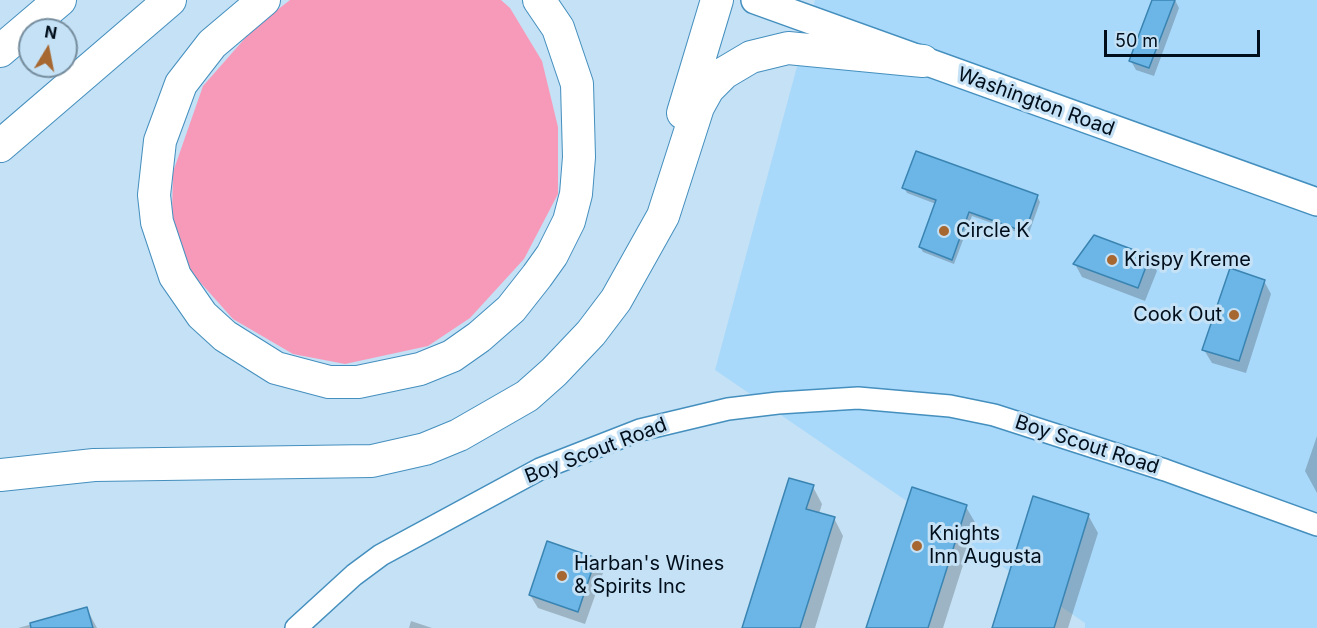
<!DOCTYPE html>
<style>
body{margin:0}
#map{position:relative;width:1317px;height:628px;overflow:hidden;background:#c5e1f5;font-family:Inter,sans-serif}
canvas{display:block}
.north{position:absolute;left:18px;top:18px;width:60px;height:60px;box-sizing:border-box;background:#c5e1f5;border:2px solid #768d9e;border-radius:50%;rotate:10deg;font-size:16px;font-weight:700;line-height:24px;text-align:center;color:#000e1b}
.north::after{content:'';display:block;margin:auto;width:21px;height:27px;background:#a76730;clip-path:polygon(50% 0,100% 100%,50% 72%,0 100%)}
.scale{position:absolute;left:1104px;top:30px;width:156px;height:27px;box-sizing:border-box;border:3px solid #000e1b;border-top:0;padding-left:8px;font-size:18px;line-height:21px;white-space:nowrap;color:#000e1b;-webkit-text-stroke:4px #c5e1f5;paint-order:stroke}
</style>
<div id="map">
<canvas width="1317" height="628"></canvas>
<div class="north">N</div>
<div class="scale">50 m</div>
</div>
<script>
const context = document.querySelector('canvas').getContext('2d');
context.lineJoin = 'round';
function fill(path, color) {
  context.fillStyle = color;
  context.fill(path, 'evenodd');
}
function poly(rows) {
  const path = new Path2D();
  for (const r of rows) {
    path.moveTo(r[0], r[1]);
    for (let i = 2; i < r.length; i += 2) path.lineTo(r[i], r[i + 1]);
  }
  return path;
}
function strokePath(path, color, width, dash) {
  context.strokeStyle = color;
  context.lineWidth = width;
  context.lineCap = dash ? 'butt' : 'round';
  context.setLineDash(dash || []);
  context.stroke(path);
}
function drawText(font, color, halo, rows, align = 'center') {
  context.font = font + ' Inter,sans-serif';
  context.lineWidth = 6;
  context.setLineDash([]);
  context.textBaseline = 'middle';
  context.strokeStyle = halo;
  context.fillStyle = color;
  for (const [text, x, y, turn = 0] of rows) {
    context.save();
    context.translate(x, y);
    context.rotate((+turn || 0) * Math.PI / 180);
    context.textAlign = isNaN(turn) ? turn : align;
    if (halo) context.strokeText(text, 0, 0);
    context.fillText(text, 0, 0);
    context.restore();
  }
}
fill(poly([
 [815,0,1317,0,1317,628,1085,628,1085,623,715,370]
]), '#a9d9fa');
fill(poly([
 [290,0,501,0,510,8,542,61,558,127,558,194,524,259,470,318,428,346,345,364,293,354,233,319,191,272,172,216,173,172,203,86,254,28]
]), '#f79ab9');
fill(poly([
 [1154,0,1175,0,1179,8,1154,76,1136,70,1131,61],
 [904,188,1037,196,1040,202,1028,236,972,216,954,264,923,252,920,247,936,204,907,193],
 [1149,257,1157,271,1145,301,1082,277,1075,264],
 [1264,281,1271,294,1246,373,1212,363,1204,350],
 [1317,436,1317,493,1305,471],
 [813,487,822,504,819,514,834,518,843,536,815,628,744,628],
 [966,507,976,524,943,628,868,628],
 [1088,515,1098,533,1068,628,993,628],
 [595,560,603,573,585,624,538,608,530,595],
 [87,609,97,628,18,628],
 [411,621,432,628,409,628]
]), '#0003');
const building = poly([
 [1152,0,1175,0,1149,68,1129,61,1152,0],
 [916,151,1038,195,1025,232,969,212,952,260,919,247,936,200,902,188,916,151],
 [1094,235,1150,256,1138,288,1073,264,1094,235],
 [1230,268,1265,280,1239,361,1202,350,1230,268],
 [789,478,814,485,806,509,835,517,800,628,742,628,789,478],
 [912,487,967,505,928,628,866,628,912,487],
 [1033,496,1089,514,1054,628,992,628,1033,496],
 [547,541,596,558,578,612,529,595,547,541],
 [87,607,93,628,31,628,30,623,87,607]
]);
fill(building, '#6bb6e6');
strokePath(building, '#3984b2', 1.5);
const minor = poly([
 [296,628,354,575,381,555,540,469,640,430,728,409,778,403,858,398,950,406,994,415,1165,470,1317,525]
]);
const major = poly([
 [755,0,1317,202]
]);
const highway = poly([
 [264,0,212,44,181,84,160,141,154,195,157,222,175,276,202,315,225,336,276,368,329,382,358,382,420,369,452,356,479,337,511,309,537,276,552,255,569,221,576,194,579,157,577,84,558,28,539,0],
 [0,51,60,0],
 [683,113,717,0],
 [0,146,170,0],
 [0,475,94,465,372,461,425,449,459,435,527,396,554,372,591,333,616,300,663,216,698,107,708,89,724,73,751,57,788,48,923,61]
]);
strokePath(minor, '#448fbe', 24);
strokePath(major, '#448fbe', 30);
strokePath(highway, '#448fbe', 34);
strokePath(minor, '#fff', 21);
strokePath(major, '#fff', 27);
strokePath(highway, '#fff', 32);
for (const [x, y, r, color] of [
 [944,231,6,"#a76730"],
 [1112,260,6,"#a76730"],
 [1234,315,6,"#a76730"],
 [917,546,6,"#a76730"],
 [562,576,6,"#a76730"]
]) {
  const dot = new Path2D();
  dot.arc(x, y, r, 0, 2 * Math.PI);
  context.fillStyle = color;
  context.fill(dot);
  strokePath(dot, '#c5e1f5', 2);
}
drawText('20px', '#000e1b', '#c5e1f5', [
 ["Washington Road",1036,102,20],
 ["Boy Scout Road",1087,445,18],
 ["Boy Scout Road",596,451,-21]
]);
drawText('20px', '#000e1b', '#c5e1f5', [
 ["Circle K",956,231],
 ["Krispy Kreme",1124,260],
 ["Cook Out",1222,315,"right"],
 ["Knights",929,534],
 ["Inn Augusta",929,557],
 ["Harban's Wines",574,564],
 ["& Spirits Inc",574,587]
], 'left');
</script>
